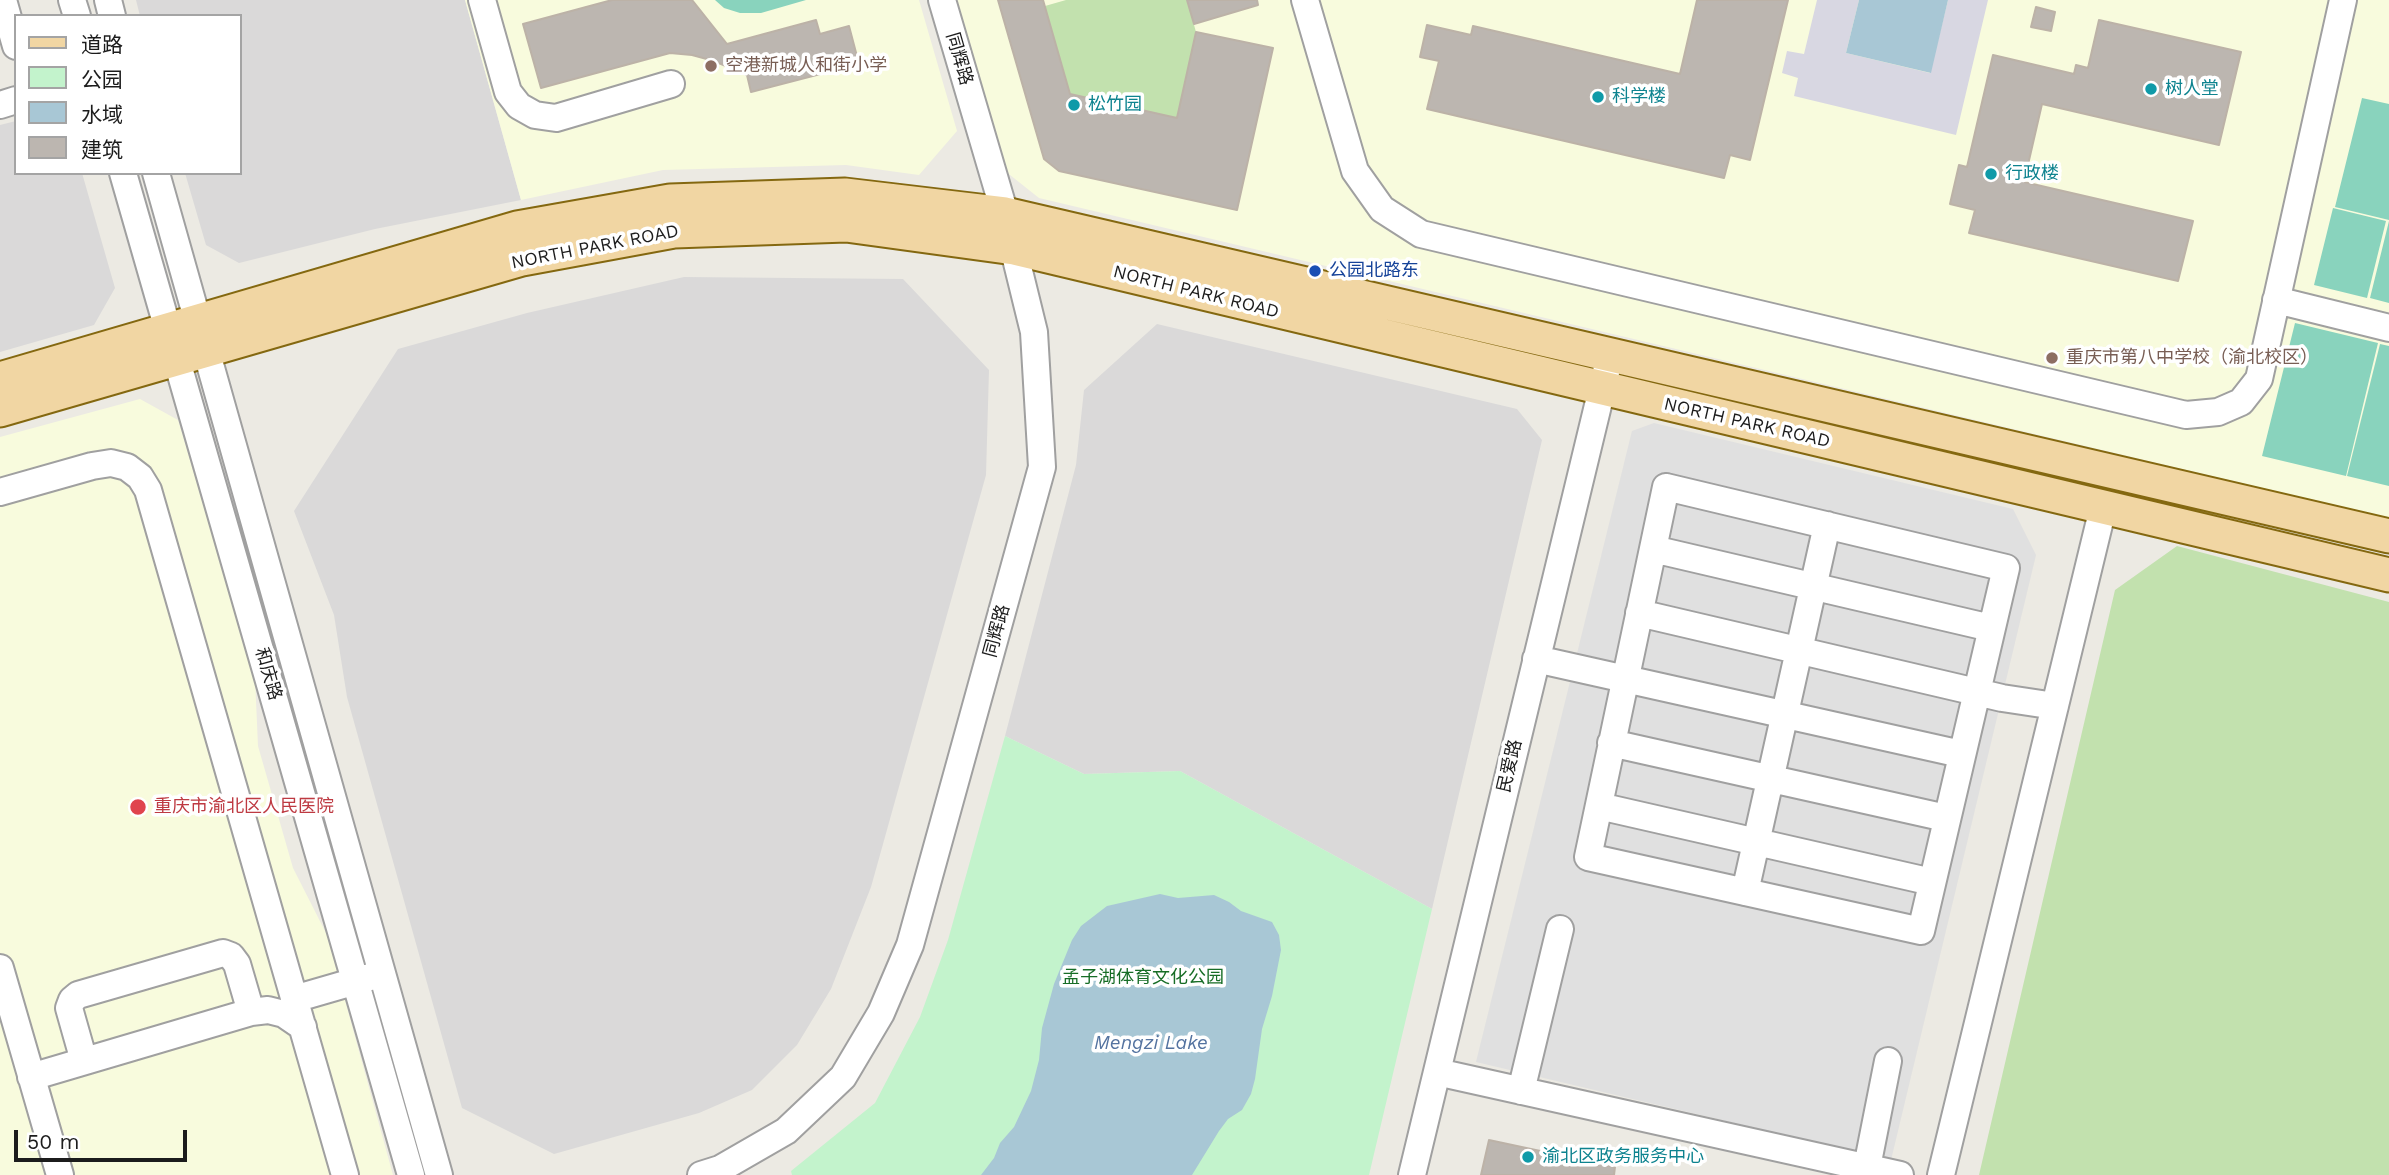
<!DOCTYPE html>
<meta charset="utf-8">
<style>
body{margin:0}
#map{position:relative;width:2389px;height:1175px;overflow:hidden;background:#eceae3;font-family:"Work Sans","Noto Sans SC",sans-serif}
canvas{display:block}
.legend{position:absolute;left:14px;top:14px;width:228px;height:161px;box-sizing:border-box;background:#fff;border:2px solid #a4a4a4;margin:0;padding:9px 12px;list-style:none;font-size:21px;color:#1c1c1c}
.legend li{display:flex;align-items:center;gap:14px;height:35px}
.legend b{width:35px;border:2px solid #a4a4a4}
.scale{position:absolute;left:14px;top:1130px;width:173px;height:32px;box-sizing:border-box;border:4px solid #1c1c1c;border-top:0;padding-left:9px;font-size:21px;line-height:24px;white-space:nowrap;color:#1c1c1c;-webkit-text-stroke:5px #fff;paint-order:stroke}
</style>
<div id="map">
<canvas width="2389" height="1175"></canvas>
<ul class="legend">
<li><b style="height:9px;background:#f1d6a3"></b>道路</li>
<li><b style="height:19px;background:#c3f3cc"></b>公园</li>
<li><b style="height:19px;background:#a8c7d5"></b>水域</li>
<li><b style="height:19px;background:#bcb6b0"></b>建筑</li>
</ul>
<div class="scale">50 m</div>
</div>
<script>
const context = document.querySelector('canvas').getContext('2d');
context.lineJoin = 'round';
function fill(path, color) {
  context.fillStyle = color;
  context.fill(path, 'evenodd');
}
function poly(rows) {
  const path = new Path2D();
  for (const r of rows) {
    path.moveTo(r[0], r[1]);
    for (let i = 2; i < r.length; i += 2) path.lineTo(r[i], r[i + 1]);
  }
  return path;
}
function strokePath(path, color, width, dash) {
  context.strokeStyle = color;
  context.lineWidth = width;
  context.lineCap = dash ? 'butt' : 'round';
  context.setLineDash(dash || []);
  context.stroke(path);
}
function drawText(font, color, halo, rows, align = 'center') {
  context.font = font + ' "Work Sans","Noto Sans SC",sans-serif';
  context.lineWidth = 7;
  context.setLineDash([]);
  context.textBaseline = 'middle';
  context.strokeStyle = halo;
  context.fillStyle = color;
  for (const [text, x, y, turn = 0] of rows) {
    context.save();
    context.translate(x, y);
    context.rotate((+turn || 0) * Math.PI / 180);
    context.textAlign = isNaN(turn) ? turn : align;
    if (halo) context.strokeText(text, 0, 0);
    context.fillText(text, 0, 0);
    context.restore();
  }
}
fill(poly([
 [136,0,465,0,521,200,375,229,239,263,206,245,185,173,240,173,240,16,140,16],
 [16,121,16,173,82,173,115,288,94,325,0,352,0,125],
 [684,277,903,279,989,370,986,475,871,887,831,989,797,1045,752,1090,699,1113,554,1154,462,1108,347,697,334,615,294,511,398,349,527,313],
 [1157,324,1517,409,1542,440,1432,909,1180,771,1084,774,1005,736,1076,465,1084,390]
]), '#dad9d9');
fill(poly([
 [465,0,919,0,957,131,919,175,846,165,663,170,521,200],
 [956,0,2389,0,2389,518,1039,198,1005,171],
 [140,399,178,420,255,678,258,746,293,868,327,935,393,1175,0,1175,0,437]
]), '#f8fbdd');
fill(poly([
 [1066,0,1187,0,1196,32,1171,147,1169,116,1070,94,1045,6],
 [2177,546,2389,602,2389,1175,1979,1175,2115,590]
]), '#c2e1ae');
fill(poly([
 [1005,736,1084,774,1180,771,1432,909,1369,1175,792,1175,791,1171,875,1103,920,1017,948,940]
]), '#c3f3cc');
fill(poly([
 [715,0,806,0,761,13,740,13,724,8],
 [2362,98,2389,104,2389,220,2335,207],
 [2333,208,2386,221,2367,298,2314,285],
 [2389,221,2389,303,2370,298],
 [2295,323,2378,343,2346,476,2262,456],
 [2380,344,2389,346,2389,486,2347,476]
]), '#89d3bd');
fill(poly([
 [1654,423,2013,509,2036,555,1891,1160,1476,1062,1632,431]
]), '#e0e0e0');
fill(poly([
 [1817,0,1859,0,1846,53,1930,73,1948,0,1988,0,1956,135,1794,96,1798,78,1782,73,1787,51,1804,54]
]), '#d8d7e2');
fill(poly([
 [1859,0,1948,0,1931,73,1846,53],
 [1160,894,1178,898,1214,895,1229,902,1241,911,1272,922,1279,935,1281,950,1272,996,1262,1029,1255,1079,1251,1094,1242,1110,1228,1119,1219,1131,1192,1175,981,1175,994,1158,1000,1143,1014,1127,1031,1091,1039,1060,1042,1028,1054,984,1072,940,1081,926,1107,906]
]), '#a8c7d5');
const building = poly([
 [612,0,692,0,727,44,816,20,820,34,849,26,859,64,751,92,747,75,714,61,692,55,670,53,541,88,523,24,612,0],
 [998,0,1043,0,1070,94,1177,118,1196,32,1273,48,1237,210,1059,171,1044,159,998,0],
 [1187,0,1257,0,1258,5,1194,24,1187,0],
 [1697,0,1788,0,1750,160,1730,155,1724,178,1427,109,1439,61,1420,57,1427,25,1471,35,1473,26,1680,74,1697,0],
 [2036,7,2055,12,2051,31,2031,27,2036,7],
 [2099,20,2241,52,2219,145,2042,104,2024,182,2193,221,2178,281,1969,233,1975,210,1950,204,1959,165,1967,167,1993,55,2074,74,2076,65,2088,68,2099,20],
 [1489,1140,1615,1167,1614,1175,1481,1175,1489,1140]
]);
fill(building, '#bcb6b0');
strokePath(building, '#bcb2a7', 2);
const minor = poly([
 [3,0,16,46],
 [72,0,77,16],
 [108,0,112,16],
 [482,0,508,92,519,106,535,115,556,118,671,84],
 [1305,0,1355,171,1382,209,1421,234,2186,415,2218,412,2241,402,2259,379,2343,0],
 [0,105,16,100],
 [123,173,411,1175],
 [156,173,439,1175],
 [2276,300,2389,328],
 [1666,487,2006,568,1921,931,1588,857,1666,487],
 [0,492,92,466,111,463,127,467,140,477,148,490,345,1175],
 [1653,549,1991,628],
 [1639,613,2002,698,2055,706],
 [1536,659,1961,754],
 [1611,743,1946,818],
 [1599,806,1932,882],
 [1745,892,1827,525],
 [0,968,60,1175],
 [294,999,370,977],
 [84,1061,69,1008,72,1000,78,995,223,953,231,956,237,964,251,1012],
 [1437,1072,1900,1175],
 [31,1077,251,1012,268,1010,284,1014,303,1027],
 [1521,1091,1560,929],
 [1867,1167,1888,1061],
 [701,1175,720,1169,786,1131,843,1077,881,1013,910,945,1042,467,1034,332,1005,214,942,0],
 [1412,1175,1607,368],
 [1941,1175,2103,508]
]);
const major = poly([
 [0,379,517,228,670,201,845,195,1005,214,2389,536],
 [0,410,522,259,674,231,846,225,1014,248,2389,575]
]);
strokePath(minor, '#a0a0a0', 30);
strokePath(major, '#846810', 37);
strokePath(minor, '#fff', 26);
strokePath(major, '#f1d6a3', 33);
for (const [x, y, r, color] of [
 [711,66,7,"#8d6e63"],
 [2151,89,7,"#0f9aa8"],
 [1598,97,7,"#0f9aa8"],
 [1074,105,7,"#0f9aa8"],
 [1991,174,7,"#0f9aa8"],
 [1315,271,7,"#1a4fb4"],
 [2052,358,7,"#8d6e63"],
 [138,807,9,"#e0444e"],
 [1528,1157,7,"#0f9aa8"]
]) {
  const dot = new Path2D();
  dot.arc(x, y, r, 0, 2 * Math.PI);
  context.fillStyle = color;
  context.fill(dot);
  strokePath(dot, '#fff', 2.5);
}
drawText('18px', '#1c1c1c', '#fff', [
 ["同辉路",959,59,74],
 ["NORTH PARK ROAD",595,247,-11],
 ["NORTH PARK ROAD",1196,292,14],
 ["NORTH PARK ROAD",1747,423,13],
 ["同辉路",997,631,-75],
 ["和庆路",268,674,74],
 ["民爱路",1510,766,-77]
]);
drawText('18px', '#785e54', '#fff', [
 ["空港新城人和街小学",725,66],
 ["重庆市第八中学校（渝北校区）",2066,358]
], 'left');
drawText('18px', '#0d838f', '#fff', [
 ["树人堂",2165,89],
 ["科学楼",1612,97],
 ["松竹园",1088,105],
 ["行政楼",2005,174],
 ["渝北区政务服务中心",1542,1157]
], 'left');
drawText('18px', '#164399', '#fff', [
 ["公园北路东",1329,271]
], 'left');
drawText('18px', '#be3a42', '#fff', [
 ["重庆市渝北区人民医院",154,807]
], 'left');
drawText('18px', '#176d26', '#fff', [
 ["孟子湖体育文化公园",1143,978]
]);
drawText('italic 19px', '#5473a0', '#fff', [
 ["Mengzi Lake",1151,1043]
]);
</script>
